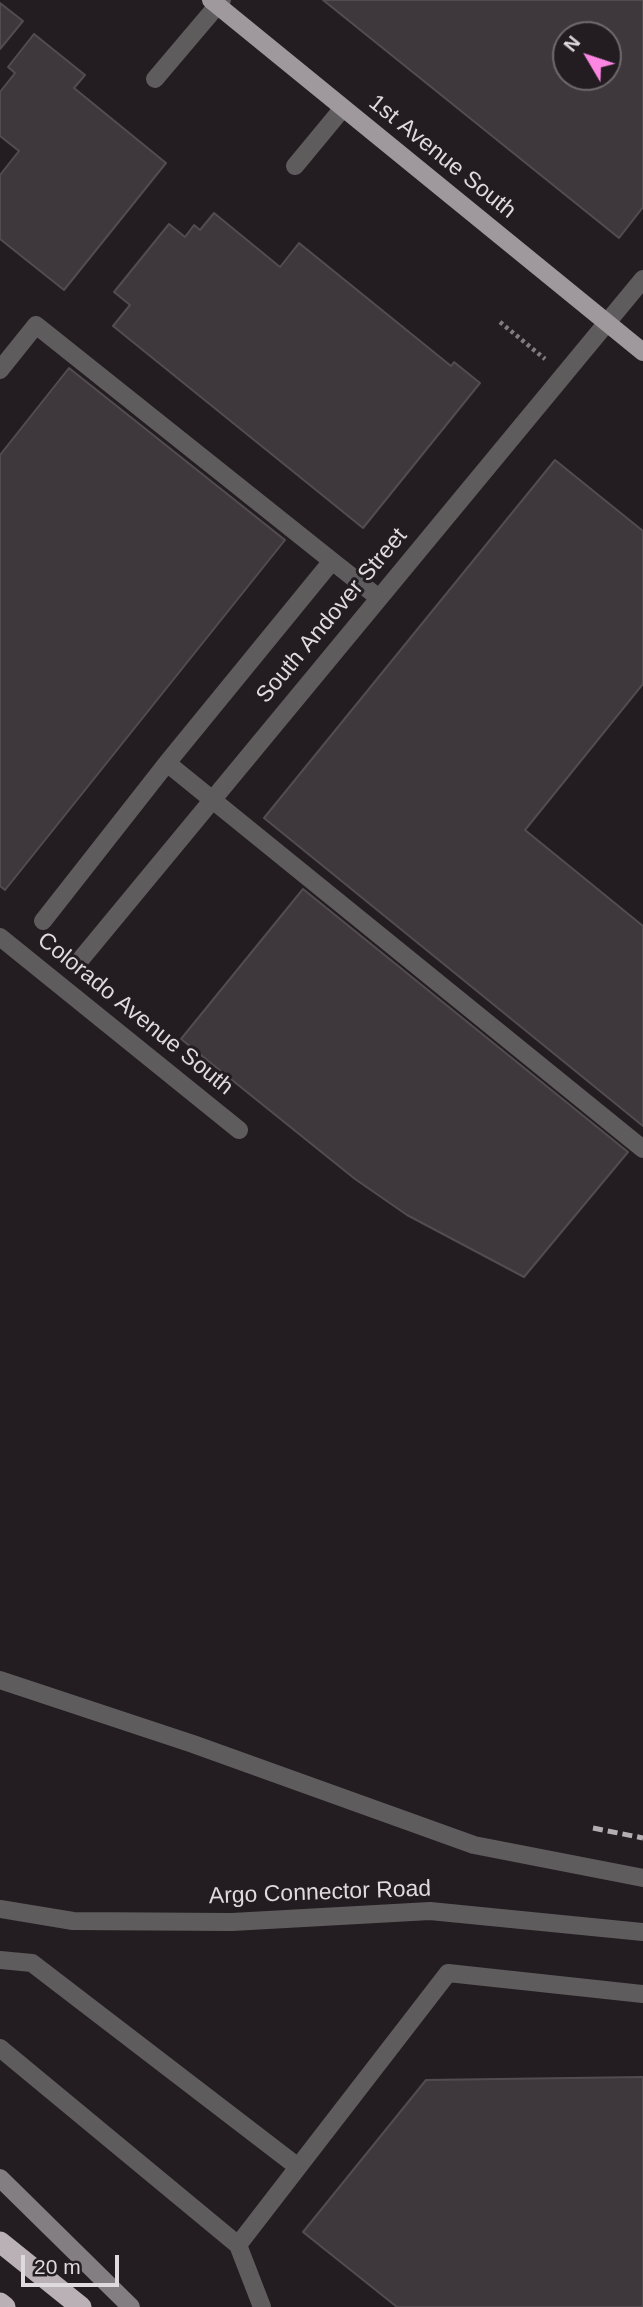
<!DOCTYPE html>
<style>
body{margin:0}
#map{position:relative;width:643px;height:2307px;overflow:hidden;background:#231d21;font-family:Arial,sans-serif}
canvas{display:block}
.north{position:absolute;left:552px;top:21px;width:70px;height:70px;box-sizing:border-box;background:#231d21;border:2px solid #6e696c;border-radius:50%;rotate:309deg;font-size:19px;font-weight:700;line-height:28px;text-align:center;color:#dfdadd}
.north::after{content:'';display:block;margin:auto;width:24px;height:32px;background:#fd86e2;clip-path:polygon(50% 0,100% 100%,50% 72%,0 100%)}
.scale{position:absolute;left:21px;top:2255px;width:98px;height:32px;box-sizing:border-box;border:4px solid #dfdadd;border-top:0;padding-left:9px;font-size:21px;line-height:24px;white-space:nowrap;color:#dfdadd;-webkit-text-stroke:5px #231d21;paint-order:stroke}
</style>
<div id="map">
<canvas width="643" height="2307"></canvas>
<div class="north">N</div>
<div class="scale">20 m</div>
</div>
<script>
const context = document.querySelector('canvas').getContext('2d');
context.lineJoin = 'round';
function fill(path, color) {
  context.fillStyle = color;
  context.fill(path, 'evenodd');
}
function poly(rows) {
  const path = new Path2D();
  for (const r of rows) {
    path.moveTo(r[0], r[1]);
    for (let i = 2; i < r.length; i += 2) path.lineTo(r[i], r[i + 1]);
  }
  return path;
}
function strokePath(path, color, width, dash) {
  context.strokeStyle = color;
  context.lineWidth = width;
  context.lineCap = dash ? 'butt' : 'round';
  context.setLineDash(dash || []);
  context.stroke(path);
}
function drawText(font, color, halo, rows, align = 'center') {
  context.font = font + ' Arial,sans-serif';
  context.lineWidth = 6;
  context.setLineDash([]);
  context.textBaseline = 'middle';
  context.strokeStyle = halo;
  context.fillStyle = color;
  for (const [text, x, y, turn = 0] of rows) {
    context.save();
    context.translate(x, y);
    context.rotate((+turn || 0) * Math.PI / 180);
    context.textAlign = isNaN(turn) ? turn : align;
    if (halo) context.strokeText(text, 0, 0);
    context.fillText(text, 0, 0);
    context.restore();
  }
}
const building = poly([
 [323,0,643,0,643,207,619,238,323,0],
 [566,35,608,35,608,77,566,77,566,35],
 [0,3,23,21,0,49,0,3],
 [34,34,85,75,74,88,166,163,64,290,0,239,0,175,19,151,0,136,0,92,15,73,8,67,34,34],
 [214,213,280,267,299,243,451,366,454,362,480,383,363,528,113,326,130,305,114,292,169,224,185,237,194,225,200,230,214,213],
 [69,368,285,540,5,890,0,886,0,455,69,368],
 [555,460,643,531,643,684,525,830,643,926,643,1126,264,818,555,460],
 [303,889,628,1152,524,1277,407,1215,355,1179,181,1039,303,889],
 [643,2077,643,2307,397,2307,303,2232,426,2080,643,2077]
]);
fill(building, '#3e383c');
strokePath(building, '#524c50', 2);
strokePath(poly([
 [500,322,545,359]
]), '#817c7f', 4.5, [3.5, 3.5]);
strokePath(poly([
 [155,79,222,0],
 [295,166,343,108],
 [0,370,36,325,332,561],
 [379,598,332,561,167,763,643,1149],
 [43,921,167,763],
 [0,937,239,1130],
 [0,1680,193,1744,474,1845,643,1878],
 [0,1909,73,1921,232,1922,430,1911,643,1932],
 [0,1960,32,1963,298,2167],
 [0,2048,238,2245,262,2307],
 [238,2245,448,1973,643,1994]
]), '#5f5c5e', 18);
strokePath(poly([
 [76,965,643,279]
]), '#5f5c5e', 18);
strokePath(poly([
 [0,2178,131,2307]
]), '#837e81', 18);
strokePath(poly([
 [211,0,643,352]
]), '#9f989d', 18);
strokePath(poly([
 [0,2242,81,2307],
 [0,2303,5,2307]
]), '#b9b1b6', 21);
strokePath(poly([
 [593,1828,643,1838]
]), '#b3aeb1', 5, [10, 5]);
drawText('23px', '#dfdadd', '#231d21', [
 ["1st Avenue South",442,157,39],
 ["South Andover Street",332,616,-50],
 ["Colorado Avenue South",135,1014,39],
 ["Argo Connector Road",320,1893,-2]
]);
</script>
